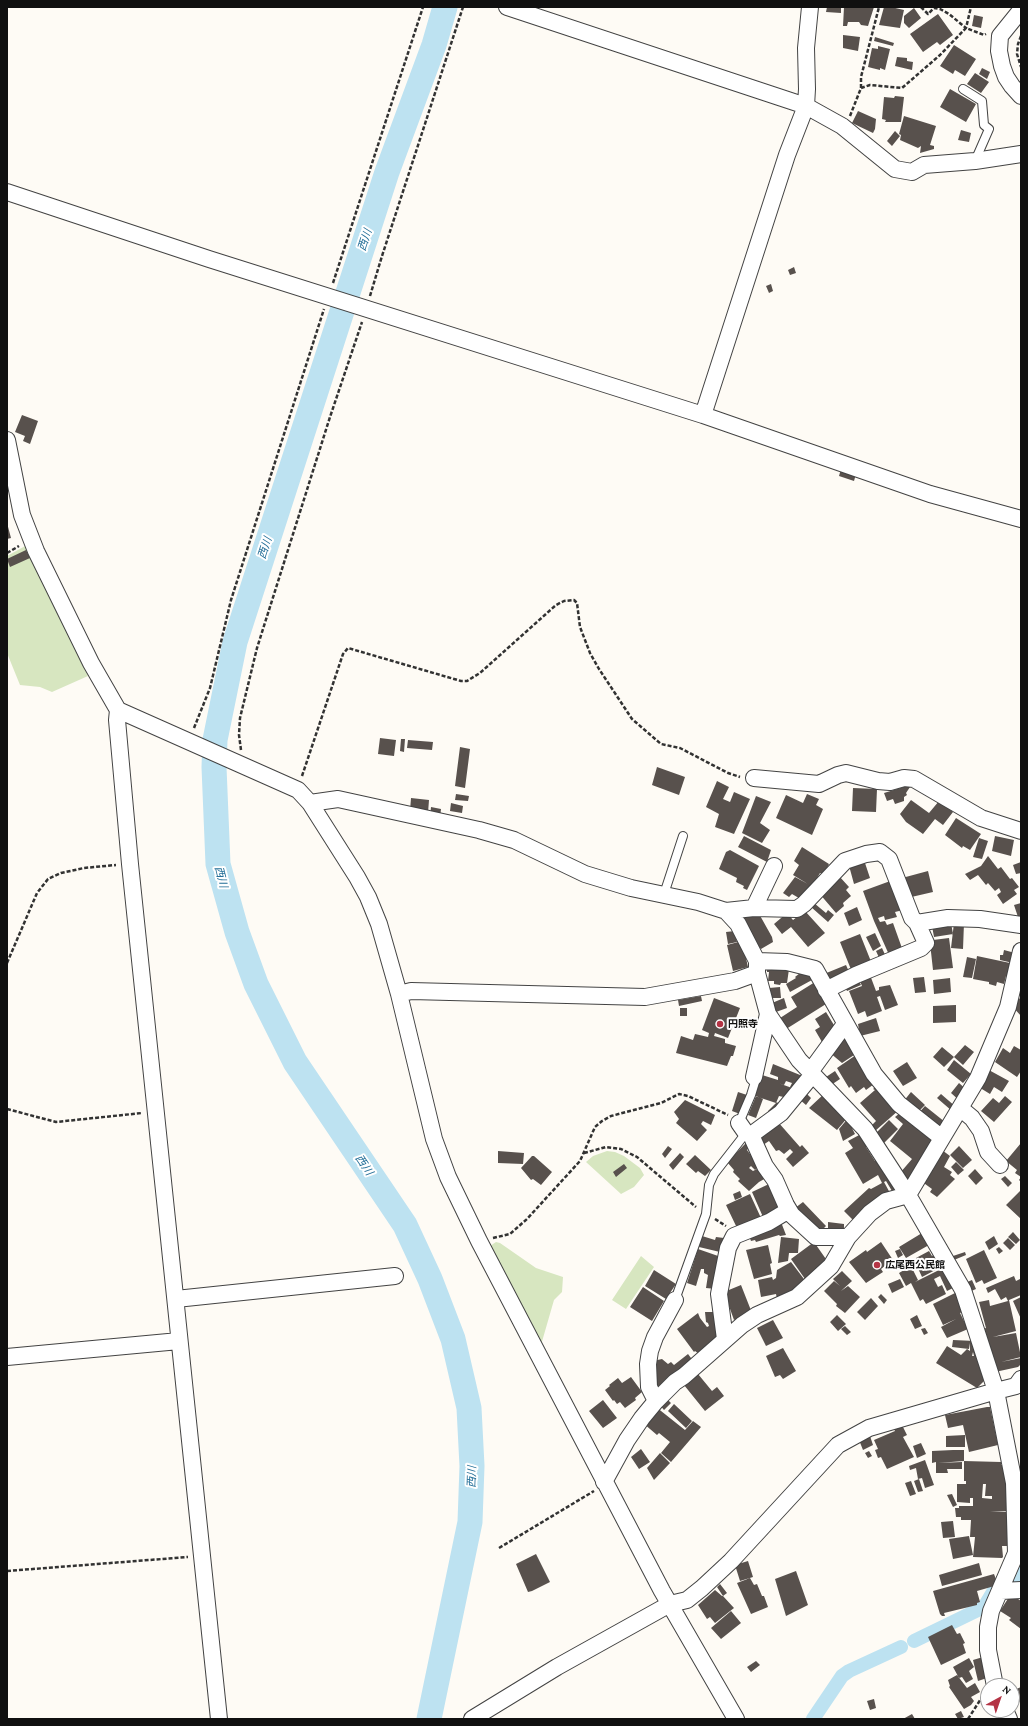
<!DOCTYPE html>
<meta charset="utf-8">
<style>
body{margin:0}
#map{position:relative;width:1028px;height:1726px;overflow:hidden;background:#fefbf5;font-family:"Crimson Pro",serif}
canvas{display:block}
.frame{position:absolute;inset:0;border:8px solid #101010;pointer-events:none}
.north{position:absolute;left:980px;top:1678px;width:40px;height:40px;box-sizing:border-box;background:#fff;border:1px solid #9f9f9f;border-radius:50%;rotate:40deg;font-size:11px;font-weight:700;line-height:16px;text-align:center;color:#101010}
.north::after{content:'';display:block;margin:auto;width:14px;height:18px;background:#b43445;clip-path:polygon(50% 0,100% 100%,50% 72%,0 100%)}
</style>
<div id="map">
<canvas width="1028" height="1726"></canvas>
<div class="frame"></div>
<div class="north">N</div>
</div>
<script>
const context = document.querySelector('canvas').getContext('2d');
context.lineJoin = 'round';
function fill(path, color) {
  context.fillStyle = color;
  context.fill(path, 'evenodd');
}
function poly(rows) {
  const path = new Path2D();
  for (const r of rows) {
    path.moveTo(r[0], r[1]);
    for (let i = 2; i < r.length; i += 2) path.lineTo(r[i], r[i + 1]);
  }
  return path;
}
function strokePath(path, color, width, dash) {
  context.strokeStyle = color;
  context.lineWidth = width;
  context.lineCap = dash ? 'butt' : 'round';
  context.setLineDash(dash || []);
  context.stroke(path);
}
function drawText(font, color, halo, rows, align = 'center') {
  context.font = font + ' "Crimson Pro","Noto Sans JP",serif';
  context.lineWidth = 4;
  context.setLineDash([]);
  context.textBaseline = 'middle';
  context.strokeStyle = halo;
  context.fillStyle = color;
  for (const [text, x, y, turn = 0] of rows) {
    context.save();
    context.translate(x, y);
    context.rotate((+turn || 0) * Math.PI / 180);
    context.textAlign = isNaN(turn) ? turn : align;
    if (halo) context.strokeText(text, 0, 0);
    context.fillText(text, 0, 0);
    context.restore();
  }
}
fill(poly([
 [27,545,88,676,52,692,40,687,20,685,7,653,7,556],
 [607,1151,615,1152,624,1156,640,1168,644,1175,634,1187,621,1194,586,1162,593,1156],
 [496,1242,500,1243,536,1268,563,1277,562,1292,554,1300,541,1345,490,1246],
 [641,1256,654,1267,626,1309,612,1300]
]), '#d7e6c0');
strokePath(poly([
 [1013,1582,1021,1565],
 [914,1641,984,1607,993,1592],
 [813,1719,842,1676,849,1671,901,1647]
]), '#bde2f1', 14);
strokePath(poly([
 [429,1719,470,1522,472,1466,469,1408,453,1339,430,1279,405,1225,295,1062,256,984,237,932,218,864,214,767,215,740,235,642,387,172,434,45,445,7]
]), '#bde2f1', 25);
fill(poly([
 [827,7,841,7,841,13,826,12],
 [844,7,874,7,868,26,861,25,859,22,848,22,847,26,843,26],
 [884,7,891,7,904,10,900,28,879,25],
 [914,8,921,18,909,28,904,23,904,16],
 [938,14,953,35,940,45,937,42,923,52,910,34],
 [974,15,983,17,981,28,972,26],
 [843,35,860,37,858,51,843,48],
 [875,37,894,43,893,46,874,41],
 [954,45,976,59,965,76,955,70,953,74,940,66],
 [878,46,890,49,885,70,880,68,880,70,868,67,872,48,878,49],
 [897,57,907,58,907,61,913,62,912,70,895,66],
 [982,68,990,72,987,79,979,74],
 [975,73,989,82,981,93,967,84],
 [950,89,976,104,966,122,940,107],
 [895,96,904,97,901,122,885,122,886,120,882,119,884,97,894,98],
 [858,111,876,119,875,129,873,133,852,123],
 [904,116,936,126,930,145,934,146,934,149,920,153,921,146,918,148,900,140,901,135,899,134],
 [961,130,971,133,969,142,958,140],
 [895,131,900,136,892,146,887,141],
 [794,267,796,273,790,275,788,270],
 [771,284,773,291,769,293,766,286],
 [22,415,38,421,30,444,23,441,25,436,15,432],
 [841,469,856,474,854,481,839,476],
 [7,523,11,538,7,539],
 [26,550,30,558,10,567,7,559],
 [380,738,396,740,394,756,378,754],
 [401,739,405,739,404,752,400,751],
 [408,740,433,742,432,750,407,748],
 [460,747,470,749,465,788,455,786],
 [657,767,685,777,679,795,652,785],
 [717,781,729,787,723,799,730,802,734,792,750,799,734,834,715,827,719,814,706,807],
 [910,785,910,787,906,793,907,795,904,797,904,801,895,804,893,799,887,801,884,793],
 [853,788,877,789,876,812,852,811],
 [456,794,469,796,468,801,455,800],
 [807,794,819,799,816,805,823,809,812,835,776,818,786,795,803,803],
 [756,796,771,802,760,823,770,830,762,843,742,833],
 [411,798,429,800,428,813,410,811],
 [911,800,929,813,939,801,953,812,943,825,935,819,923,834,906,822,900,814],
 [451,803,463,806,462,813,450,811],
 [431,807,441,809,440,818,430,817],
 [956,818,981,834,970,850,963,846,962,848,945,835],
 [744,836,771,850,767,862,738,847],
 [995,836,1014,840,1011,856,992,851],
 [979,838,988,841,982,859,973,857],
 [802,847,829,864,824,874,820,873,804,901,792,894,789,897,783,893,795,877,808,884,793,875,799,865,794,861],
 [730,850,759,866,747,890,743,888,744,886,736,882,737,878,719,869,726,852],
 [988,856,998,869,1001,867,1010,879,1012,878,1019,887,1014,890,1017,894,1003,904,997,895,1001,892,999,888,995,891,988,883,986,885,978,875,970,880,965,874,981,866],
 [863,857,870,878,854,884,848,862],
 [1021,862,1021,873,1016,874,1013,865],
 [928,871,933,892,907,898,902,878],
 [839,876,849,887,846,890,851,896,843,903,844,906,836,913,819,893],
 [893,880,903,910,895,912,897,917,885,920,884,916,878,918,880,922,885,921,887,925,893,923,903,951,890,957,874,921,863,891],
 [814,903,826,913,828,910,834,915,828,922,811,907],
 [1021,903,1021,916,1018,917,1014,905],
 [857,907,862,920,849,926,844,913],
 [805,911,825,933,808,947,791,927,782,934,774,924,787,913,793,920],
 [758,912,772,937,773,942,761,949,758,946,740,916],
 [951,923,953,934,934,937,932,926],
 [954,923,964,923,963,949,951,948],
 [735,931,737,942,728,944,726,932],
 [875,933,881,946,873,951,866,937],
 [860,934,872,964,852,972,840,942],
 [949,938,953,968,933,970,930,943,933,940],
 [742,941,748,967,733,971,727,945],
 [882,948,887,959,881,962,876,951],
 [1004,950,1015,953,1013,963,1000,960,1000,955,1003,955],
 [977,956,1010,963,1008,977,1006,976,1004,984,997,982,996,986,989,984,989,982,973,979],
 [967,957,976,959,972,978,963,977],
 [846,965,850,974,828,984,824,974],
 [767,966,789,969,787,983,781,983,780,985,774,984,774,981,768,981,769,972,767,972],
 [800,973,803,973,811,976,812,980,790,992,786,984,796,978,795,977],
 [870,975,876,991,879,990,879,987,890,985,898,1005,885,1010,880,996,877,997,882,1011,867,1017,865,1011,858,1014,849,991,862,986,859,979],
 [924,977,926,992,915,993,913,978],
 [950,978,951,992,934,994,933,980],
 [858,979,861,985,847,991,844,985],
 [815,982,821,991,818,993,826,1004,783,1031,777,1020,797,1007,791,997],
 [780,987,781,998,769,998,769,988],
 [701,996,702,1001,679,1006,678,1000],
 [1021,997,1021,1016,1012,1006],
 [714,998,740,1008,728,1038,715,1033,714,1036,725,1039,725,1043,736,1046,733,1056,731,1056,727,1066,676,1053,681,1036,693,1040,695,1034,708,1037,709,1033,702,1030],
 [784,998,787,1008,776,1012,772,1003],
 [956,1005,956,1022,933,1023,933,1006],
 [680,1008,687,1008,687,1016,680,1016],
 [826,1012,837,1030,822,1042,815,1030,820,1027,815,1019],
 [876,1018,880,1031,860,1036,858,1024],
 [842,1034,857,1053,842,1063,829,1052],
 [965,1045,974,1052,963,1065,954,1057],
 [1014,1046,1021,1050,1021,1071,1017,1077,995,1062,1003,1048,1010,1053],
 [942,1047,954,1057,944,1067,933,1057],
 [856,1055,874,1084,866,1090,864,1087,856,1093,851,1086,849,1088,837,1068],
 [954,1060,971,1074,963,1083,947,1070],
 [907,1062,917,1078,903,1086,893,1071],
 [773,1064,805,1077,796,1089,790,1087,792,1083,786,1081,784,1085,778,1083,795,1089,788,1098,779,1096,776,1103,755,1096,762,1075,778,1080,778,1077,770,1074],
 [987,1069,1009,1081,1002,1092,994,1087,990,1094,977,1086],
 [835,1071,840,1079,831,1085,826,1077],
 [959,1083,969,1092,961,1102,951,1093],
 [878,1085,899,1110,875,1131,871,1126,876,1121,860,1103,875,1090,873,1089],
 [738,1092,747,1095,740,1114,732,1111],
 [805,1092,811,1098,806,1105,799,1099],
 [911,1092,925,1105,916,1114,903,1102],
 [825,1093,848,1117,837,1130,809,1108],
 [941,1094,956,1107,952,1111,937,1098],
 [756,1096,763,1099,756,1118,748,1115],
 [1005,1096,1012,1102,994,1122,981,1111,993,1098,999,1103],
 [685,1100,715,1115,711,1125,703,1121,701,1124,707,1130,697,1141,676,1123,679,1119,674,1112],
 [777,1102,780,1106,771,1115,768,1111],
 [925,1106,945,1122,937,1132,916,1116],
 [900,1113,938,1142,910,1185,900,1173,912,1159,890,1141,903,1124,895,1117],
 [849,1117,855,1125,852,1128,855,1134,843,1141,839,1129],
 [889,1120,898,1129,884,1143,875,1134],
 [778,1122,800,1147,802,1145,809,1153,793,1167,786,1159,796,1149,793,1152,790,1149,784,1154,779,1150,776,1151,769,1141,763,1145,757,1138],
 [863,1133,870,1145,866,1147,875,1161,879,1158,897,1188,892,1191,886,1181,884,1182,890,1193,855,1222,844,1211,869,1188,871,1189,882,1183,878,1175,863,1184,845,1153,853,1148,848,1141],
 [747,1142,750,1146,747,1150,759,1166,755,1170,751,1166,749,1168,753,1171,761,1167,766,1178,759,1182,749,1191,738,1181,740,1179,733,1172,734,1170,727,1162],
 [1021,1143,1021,1182,1019,1180,1021,1177,1015,1173,1017,1170,1006,1161],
 [668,1146,672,1149,665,1158,662,1154],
 [959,1146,972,1160,963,1168,950,1155],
 [942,1150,950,1156,944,1167,952,1172,950,1175,955,1179,937,1197,930,1192,932,1189,921,1181],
 [498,1151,524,1153,523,1164,498,1163],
 [680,1153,684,1157,673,1170,669,1165],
 [695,1155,711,1170,705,1176,698,1171,696,1173,686,1164],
 [532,1156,534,1156,552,1172,541,1185,533,1179,531,1180,521,1168],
 [956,1162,964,1170,958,1175,951,1167],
 [624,1164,627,1168,616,1177,613,1172],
 [975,1169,983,1178,976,1185,968,1176],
 [1005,1176,1012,1183,1008,1187,1001,1179],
 [769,1184,781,1209,763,1217,752,1192],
 [740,1191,742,1197,735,1200,733,1194],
 [1020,1191,1021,1192,1021,1219,1006,1205],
 [750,1194,761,1218,737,1228,726,1205],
 [803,1202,826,1226,819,1233,795,1208],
 [781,1222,786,1235,780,1236,779,1235,756,1242,755,1240,751,1241,749,1236],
 [828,1222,844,1224,844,1233,828,1233],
 [1013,1232,1020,1240,1016,1244,1008,1237],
 [922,1233,929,1245,906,1258,899,1247],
 [702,1236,715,1240,716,1237,724,1238,720,1252,699,1247],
 [994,1236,998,1244,989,1250,985,1242],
 [781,1237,799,1239,798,1253,789,1253,788,1261,778,1263],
 [1008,1238,1015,1245,1010,1250,1003,1243],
 [814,1242,828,1262,805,1279,791,1259],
 [881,1242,893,1260,881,1269,883,1272,866,1283,849,1262,866,1250,867,1252],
 [768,1245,772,1263,770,1264,772,1274,754,1279,746,1250],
 [999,1247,1003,1251,999,1254,996,1249],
 [698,1249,721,1257,716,1289,706,1288,708,1275,704,1273,704,1269,701,1269,696,1286,687,1283],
 [900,1249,903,1255,898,1258,895,1251],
 [984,1250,997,1278,984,1284,982,1280,976,1283,966,1259],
 [929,1251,932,1256,936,1253,943,1266,922,1277,916,1264,918,1262,916,1258],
 [965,1252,966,1255,954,1260,953,1256],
 [791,1262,807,1283,777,1299,776,1294,761,1297,758,1280,772,1277,773,1280,776,1278,777,1270],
 [911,1266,918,1280,915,1282,945,1267,955,1287,947,1291,940,1276,934,1279,938,1287,942,1285,946,1294,926,1304,923,1299,920,1301,911,1283,906,1286,899,1273],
 [654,1270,676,1284,666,1299,645,1286],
 [842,1271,852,1281,841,1291,848,1286,860,1297,845,1313,836,1306,837,1304,824,1291,834,1281,840,1286,833,1279],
 [1014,1276,1016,1281,1020,1279,1021,1281,1021,1295,1009,1300,1016,1331,993,1337,1016,1333,1021,1357,1001,1362,1021,1358,1021,1364,1018,1367,995,1372,983,1329,986,1328,979,1302,989,1300,990,1306,1008,1301,1006,1297,1001,1300,995,1289,988,1293,986,1288],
 [900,1279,904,1287,892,1293,888,1284],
 [972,1280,976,1289,969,1292,965,1283],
 [741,1285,752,1313,734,1320,724,1292],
 [643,1287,664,1301,652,1321,630,1307],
 [957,1292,964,1311,960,1313,968,1329,947,1338,941,1327,956,1319,943,1325,933,1304],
 [881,1294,887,1300,884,1304,878,1297],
 [1021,1297,1021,1319,1013,1301],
 [871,1298,878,1306,865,1320,857,1312],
 [705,1312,717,1312,720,1336,699,1354,695,1351,694,1352,677,1329,698,1313,700,1318,707,1327,709,1326,708,1323,706,1322],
 [837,1315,846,1324,838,1331,830,1322],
 [917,1315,922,1326,915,1329,910,1319],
 [773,1320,783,1338,766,1346,757,1328],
 [845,1326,851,1332,847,1335,841,1329],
 [925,1328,928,1333,924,1335,921,1329],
 [953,1340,975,1341,977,1356,974,1356,973,1352,972,1356,979,1356,984,1381,977,1388,936,1363,947,1346,961,1355,967,1349,970,1351,970,1343,969,1349,952,1347],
 [783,1348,796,1371,783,1379,780,1375,775,1377,766,1356],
 [688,1354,694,1362,661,1388,654,1383,653,1361,662,1359,668,1364,671,1362,674,1365],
 [698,1374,712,1391,717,1387,724,1396,705,1411,684,1385],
 [631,1377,642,1392,635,1398,636,1400,625,1408,620,1402,617,1404,614,1400,613,1401,605,1390,610,1386,609,1385,618,1378,622,1383],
 [665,1397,671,1403,664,1410,658,1403],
 [603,1400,617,1418,603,1428,589,1411],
 [674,1404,692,1421,686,1428,668,1411],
 [656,1407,685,1430,693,1421,701,1427,671,1462,661,1453,670,1442,659,1433,657,1435,643,1423],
 [987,1407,990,1407,998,1445,969,1452,963,1425,948,1428,945,1415],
 [902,1425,907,1435,903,1437,914,1457,887,1469,881,1457,878,1458,875,1450,878,1449,874,1440,895,1431,894,1429],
 [965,1435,965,1447,946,1447,946,1436],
 [870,1436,873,1445,863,1450,859,1440],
 [921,1443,926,1454,917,1458,913,1446],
 [641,1449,650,1462,639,1469,631,1457],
 [953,1450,964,1450,964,1461,938,1463,962,1462,962,1469,947,1469,948,1473,936,1473,936,1462,932,1463,932,1451],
 [869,1451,872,1456,868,1458,865,1453],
 [660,1453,670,1463,654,1480,647,1468],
 [925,1460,934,1485,925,1488,922,1478,918,1479,916,1468,910,1470,909,1466],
 [964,1461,1001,1462,1001,1465,1005,1465,1008,1485,1007,1511,990,1511,1011,1512,1009,1546,1002,1546,1003,1557,1002,1558,973,1557,975,1537,970,1537,971,1520,961,1520,961,1517,956,1517,955,1508,959,1508,959,1506,973,1506,973,1498,970,1498,970,1503,957,1502,957,1484,966,1484,966,1481,964,1481],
 [983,1484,986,1484,985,1496,992,1496,992,1499,982,1498],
 [919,1479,923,1491,918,1492,914,1481],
 [911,1481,916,1494,910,1496,905,1483],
 [952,1494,957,1505,953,1507,947,1495],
 [953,1521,955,1537,943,1538,941,1522],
 [969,1536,973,1555,953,1559,949,1539],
 [536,1554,550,1582,532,1591,528,1592,516,1564],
 [748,1561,753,1577,740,1581,735,1565],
 [979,1563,982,1575,942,1586,939,1575],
 [796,1571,808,1605,786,1616,775,1579],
 [994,1574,998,1585,977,1591,980,1602,977,1603,977,1605,944,1613,945,1616,942,1616,940,1614,933,1591],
 [750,1578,754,1585,757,1584,762,1596,764,1596,768,1607,751,1614,737,1583],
 [720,1584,727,1593,723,1596,717,1587],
 [715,1590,722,1596,723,1596,734,1608,715,1623,710,1617,707,1619,698,1605],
 [1011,1594,1021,1601,1021,1629,1009,1620,1011,1618,1000,1611],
 [731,1611,741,1623,721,1639,711,1628],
 [952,1625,957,1634,960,1633,965,1643,963,1644,966,1653,941,1665,928,1637],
 [983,1657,987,1678,978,1681,973,1660],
 [969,1658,974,1667,969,1671,973,1679,966,1683,962,1677,959,1678,953,1667],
 [756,1661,760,1665,751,1672,747,1667],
 [957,1675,967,1688,975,1683,980,1692,971,1697,974,1701,971,1705,964,1709,949,1687,950,1686,948,1680],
 [1021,1687,1021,1705,1014,1690],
 [874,1699,876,1708,870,1710,867,1701],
 [961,1711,964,1717,958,1719,955,1714],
 [912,1714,915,1719,903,1719]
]), '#58514d');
const lane = poly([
 [963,89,982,101,984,125,989,129,975,161],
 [664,894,683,836],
 [739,1123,751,1095,755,1082,754,1077],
 [675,1300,706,1214,709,1185,714,1174,746,1133]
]);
const street = poly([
 [507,7,806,106,842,126,895,169,912,172,924,165,975,161,1021,154],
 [1021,10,1000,36,999,51,1002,66,1006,77,1012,86,1021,96],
 [7,192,209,259,703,415,930,494,1021,519],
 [703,415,787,155,806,106,807,89,806,48,810,7],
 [7,440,22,515,36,551,91,663,118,710,117,720,130,864,219,1719],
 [118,710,298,790,310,803,357,877,368,897,379,924,399,994,434,1139,448,1177,479,1241,662,1591,736,1719],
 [754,778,819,784,838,775,846,773,878,781,890,782,904,778,914,779,981,818,1021,831],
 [310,803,338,799,479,830,514,840,585,874,631,888,698,902,726,911,738,924,757,961,757,973,768,1014,799,1060,865,1129,908,1195,963,1290,996,1391,1014,1483,1016,1553,991,1611,988,1627,988,1650,995,1686],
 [754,908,774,866],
 [726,911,754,908,797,909,804,904,845,861,866,854,880,852,889,859,912,918,917,923,948,918,980,919,1021,925],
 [757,961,787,962,815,969,874,1074,899,1104,942,1138],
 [826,990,856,975,921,948,926,943,917,923],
 [399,994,411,991,645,997,735,981,757,973],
 [810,1072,845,1024],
 [754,1077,768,1014],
 [960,1108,972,1118,981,1131,988,1152,1000,1165],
 [739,1123,746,1133,751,1135,765,1166,775,1180,786,1205,792,1215,816,1237,848,1237],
 [751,1135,781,1113,813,1074],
 [176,1299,395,1276],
 [725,1339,719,1294,728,1248,734,1236,769,1222,789,1210],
 [7,1357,179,1341],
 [656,1401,649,1387,648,1364,650,1351,655,1337,675,1300],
 [604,1482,627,1440,642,1418,656,1401,675,1382,684,1376,742,1325,757,1315,797,1297,831,1266,848,1237,870,1213,886,1201,908,1195,978,1078,1008,1007,1021,951],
 [1001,1591,1021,1590],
 [1005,1710,1009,1719],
 [472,1719,557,1667,670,1604,687,1600,702,1588,731,1561,838,1445,869,1428,996,1391,1016,1386,1021,1379]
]);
strokePath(lane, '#434343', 10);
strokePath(street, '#434343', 18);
strokePath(poly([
 [921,7,928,14,934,8,940,9,949,14,966,28,971,7],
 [1021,36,1018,44,1017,54,1021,67],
 [861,88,861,77,879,7],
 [850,116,861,88,870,85,902,88,940,55,966,28,984,35,986,34],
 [333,283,423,7],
 [370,296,382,256,463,7],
 [7,553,19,546],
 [194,728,210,688,231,600,324,309],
 [241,750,239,735,240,718,257,648,330,417,362,322],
 [302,776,343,654,348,648,461,681,467,681,480,673,556,605,564,601,574,600,577,603,580,627,590,653,599,669,632,719,661,744,680,748,728,773,740,777],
 [7,963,37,893,48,879,61,873,84,868,116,865],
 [7,1109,56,1122,142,1113],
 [584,1153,606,1147,621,1149,637,1157,696,1207],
 [715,1219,726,1226],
 [493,1238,510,1234,527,1219,580,1161,595,1127,602,1121,611,1116,661,1103,679,1094,688,1096,728,1115],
 [499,1548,594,1491],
 [7,1571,188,1557],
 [968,1719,984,1694]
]), '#323232', 2.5, [4, 2]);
strokePath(lane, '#fff', 8);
strokePath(street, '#fff', 16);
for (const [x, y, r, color] of [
 [720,1024,4,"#b43445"],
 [877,1265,4,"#b43445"]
]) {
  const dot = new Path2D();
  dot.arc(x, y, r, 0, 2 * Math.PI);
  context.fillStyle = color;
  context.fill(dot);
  strokePath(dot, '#fff', 1.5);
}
drawText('bold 10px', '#101010', '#fff', [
 ["円照寺",728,1024],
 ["広尾西公民館",885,1265]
], 'left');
drawText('italic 11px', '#246f98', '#fff', [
 ["西川",365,240,-72],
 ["西川",265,548,-72],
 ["西川",221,877,76],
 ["西川",364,1165,56],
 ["西川",472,1477,-88]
]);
</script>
